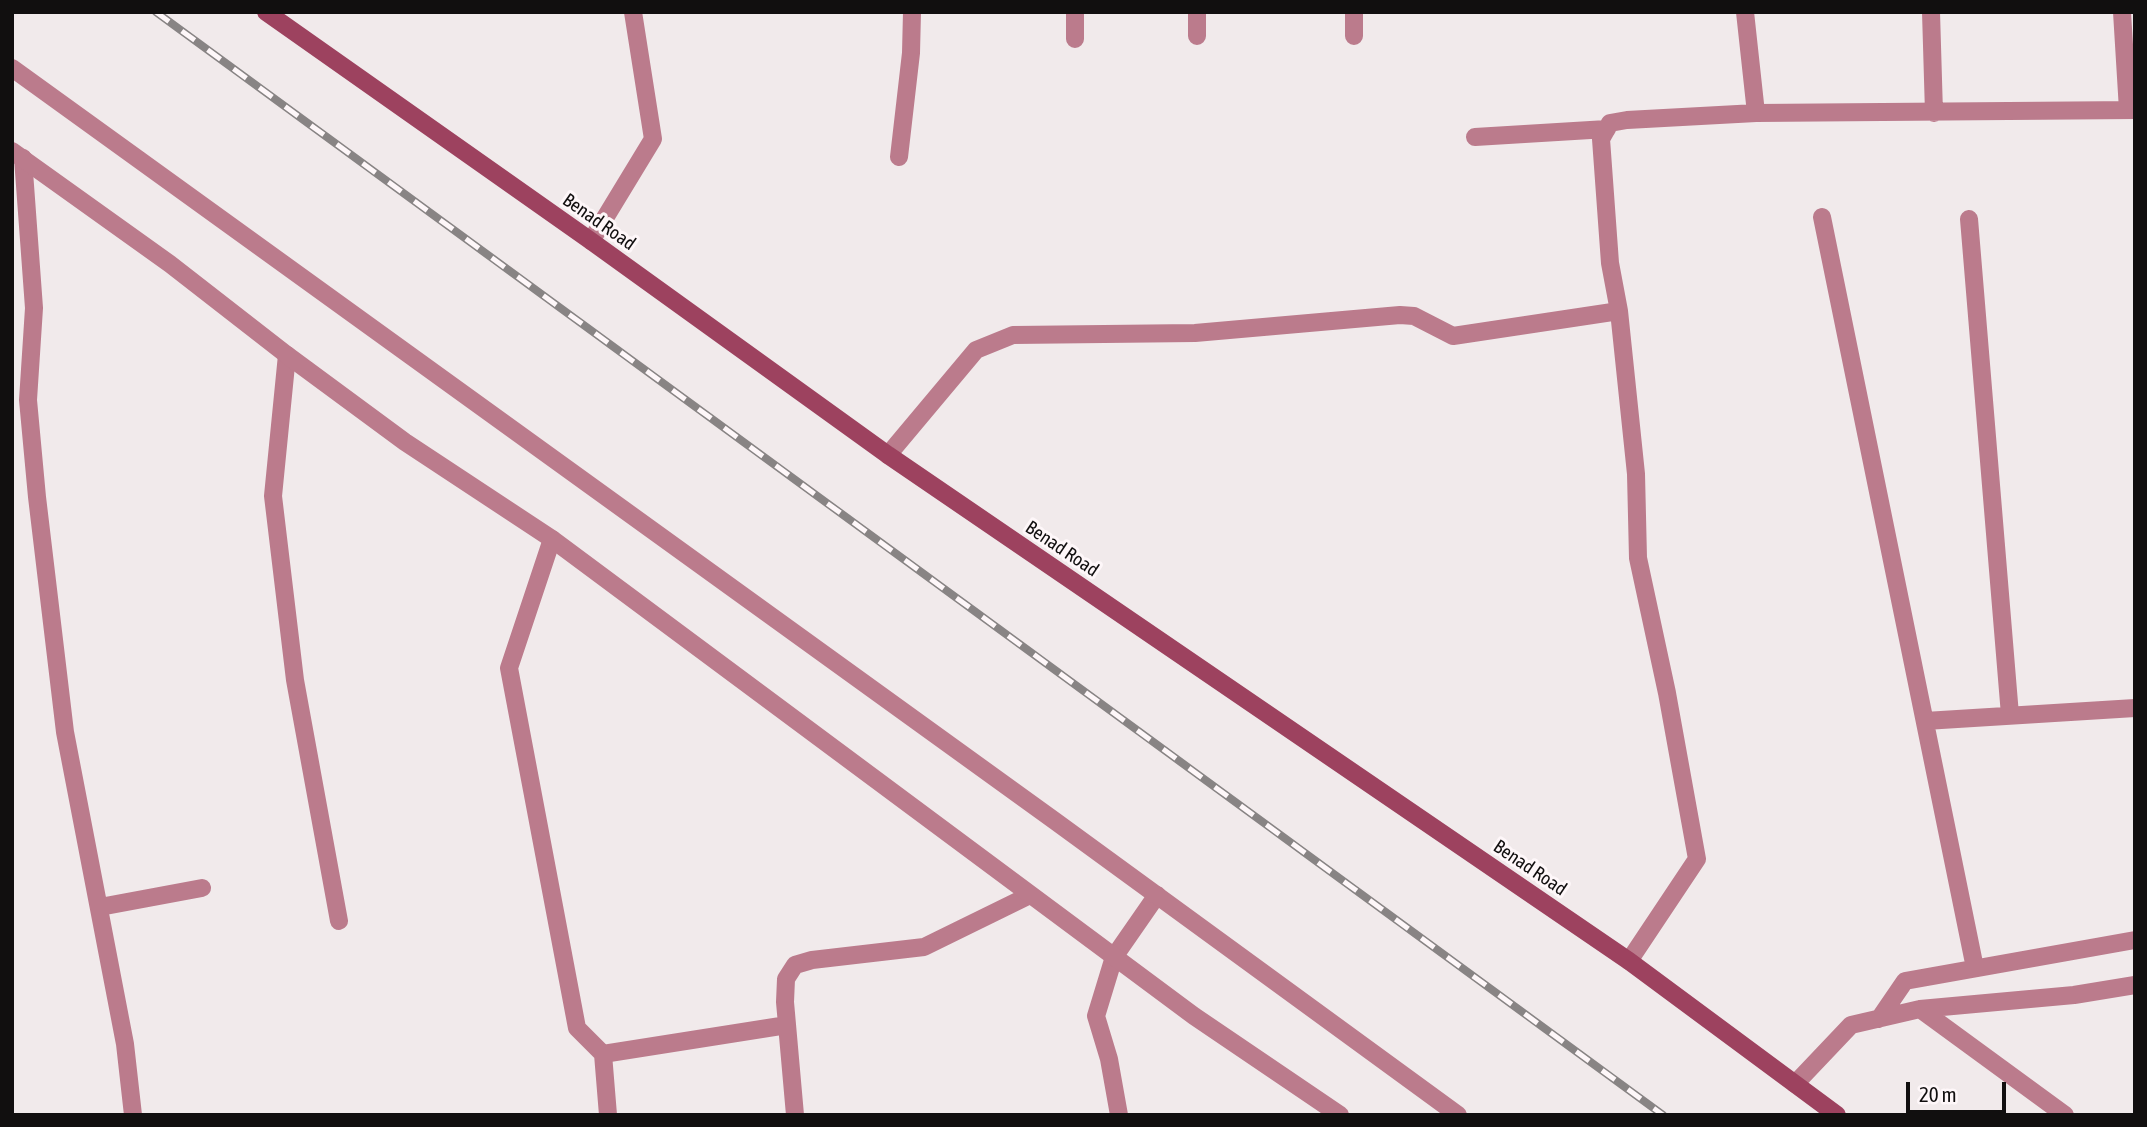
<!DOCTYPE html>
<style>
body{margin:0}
#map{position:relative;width:2147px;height:1127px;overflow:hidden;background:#f1eaeb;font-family:"Asap Condensed",sans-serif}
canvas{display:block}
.frame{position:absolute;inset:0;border:14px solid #110f0f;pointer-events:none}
.scale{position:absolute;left:1906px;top:1082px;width:100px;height:32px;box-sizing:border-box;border:4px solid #110f0f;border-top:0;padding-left:9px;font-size:21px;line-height:24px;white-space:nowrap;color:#110f0f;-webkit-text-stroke:5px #fef7f9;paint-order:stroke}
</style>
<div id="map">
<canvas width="2147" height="1127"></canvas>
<div class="frame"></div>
<div class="scale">20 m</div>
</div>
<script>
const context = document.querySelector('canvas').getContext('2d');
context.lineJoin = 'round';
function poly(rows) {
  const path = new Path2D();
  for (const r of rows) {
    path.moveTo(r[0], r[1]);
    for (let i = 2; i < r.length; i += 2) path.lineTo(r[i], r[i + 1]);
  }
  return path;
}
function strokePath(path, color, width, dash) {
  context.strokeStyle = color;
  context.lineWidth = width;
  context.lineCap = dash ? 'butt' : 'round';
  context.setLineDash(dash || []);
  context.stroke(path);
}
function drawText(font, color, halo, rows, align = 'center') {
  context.font = font + ' "Asap Condensed",sans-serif';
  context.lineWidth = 6;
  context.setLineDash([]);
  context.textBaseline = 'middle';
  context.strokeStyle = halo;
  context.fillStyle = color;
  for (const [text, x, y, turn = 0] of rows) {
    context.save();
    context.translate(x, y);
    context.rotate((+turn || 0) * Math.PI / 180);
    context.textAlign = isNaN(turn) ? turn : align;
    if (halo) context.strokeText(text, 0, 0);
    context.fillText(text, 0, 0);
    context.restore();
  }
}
strokePath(poly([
 [1075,12,1075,39],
 [1197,12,1197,36],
 [1745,12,1756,113],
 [1931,12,1934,113],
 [2122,12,2128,110],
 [1354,36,1354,12],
 [1475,137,1607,129],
 [899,157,911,53,912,12],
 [23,158,34,308,28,400,37,497,65,732,125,1044,133,1115],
 [1822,217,1975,968],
 [1969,219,2010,715],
 [591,241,653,139,633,12],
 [287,355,273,496,295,680,339,921],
 [888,455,976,350,1013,335,1195,333,1400,315,1414,316,1453,336,1619,311],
 [552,539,509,668,577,1028,603,1054],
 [1925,721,2135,708],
 [100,907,202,888],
 [1629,961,1697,859,1667,693,1638,558,1636,474,1619,311,1610,263,1601,139,1610,123,1627,120,1756,113,2135,110],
 [1920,1009,2065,1115],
 [1879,1019,1905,981,2135,940],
 [1795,1084,1851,1025,1920,1009,2074,995,2135,985],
 [608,1115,603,1054,787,1025],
 [795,1115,785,1002,786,979,795,965,812,960,924,947,1030,895],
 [1119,1115,1109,1059,1096,1016,1114,957,1157,895]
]), '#bb7b8c', 18);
strokePath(poly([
 [12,68,1055,821,1458,1115],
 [12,151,170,264,287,355,405,442,552,539,1194,1016,1340,1115]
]), '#bb7b8c', 18);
strokePath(poly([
 [266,12,591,241,888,455,1629,961,1837,1115]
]), '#9d425f', 18);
const rail = poly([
 [156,12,1663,1115]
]);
strokePath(rail, '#888484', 8);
strokePath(rail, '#fef7f9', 5, [16]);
drawText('19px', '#110f0f', '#fef7f9', [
 ["Benad Road",599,222,35],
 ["Benad Road",1062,549,34],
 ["Benad Road",1530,868,34]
]);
</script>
